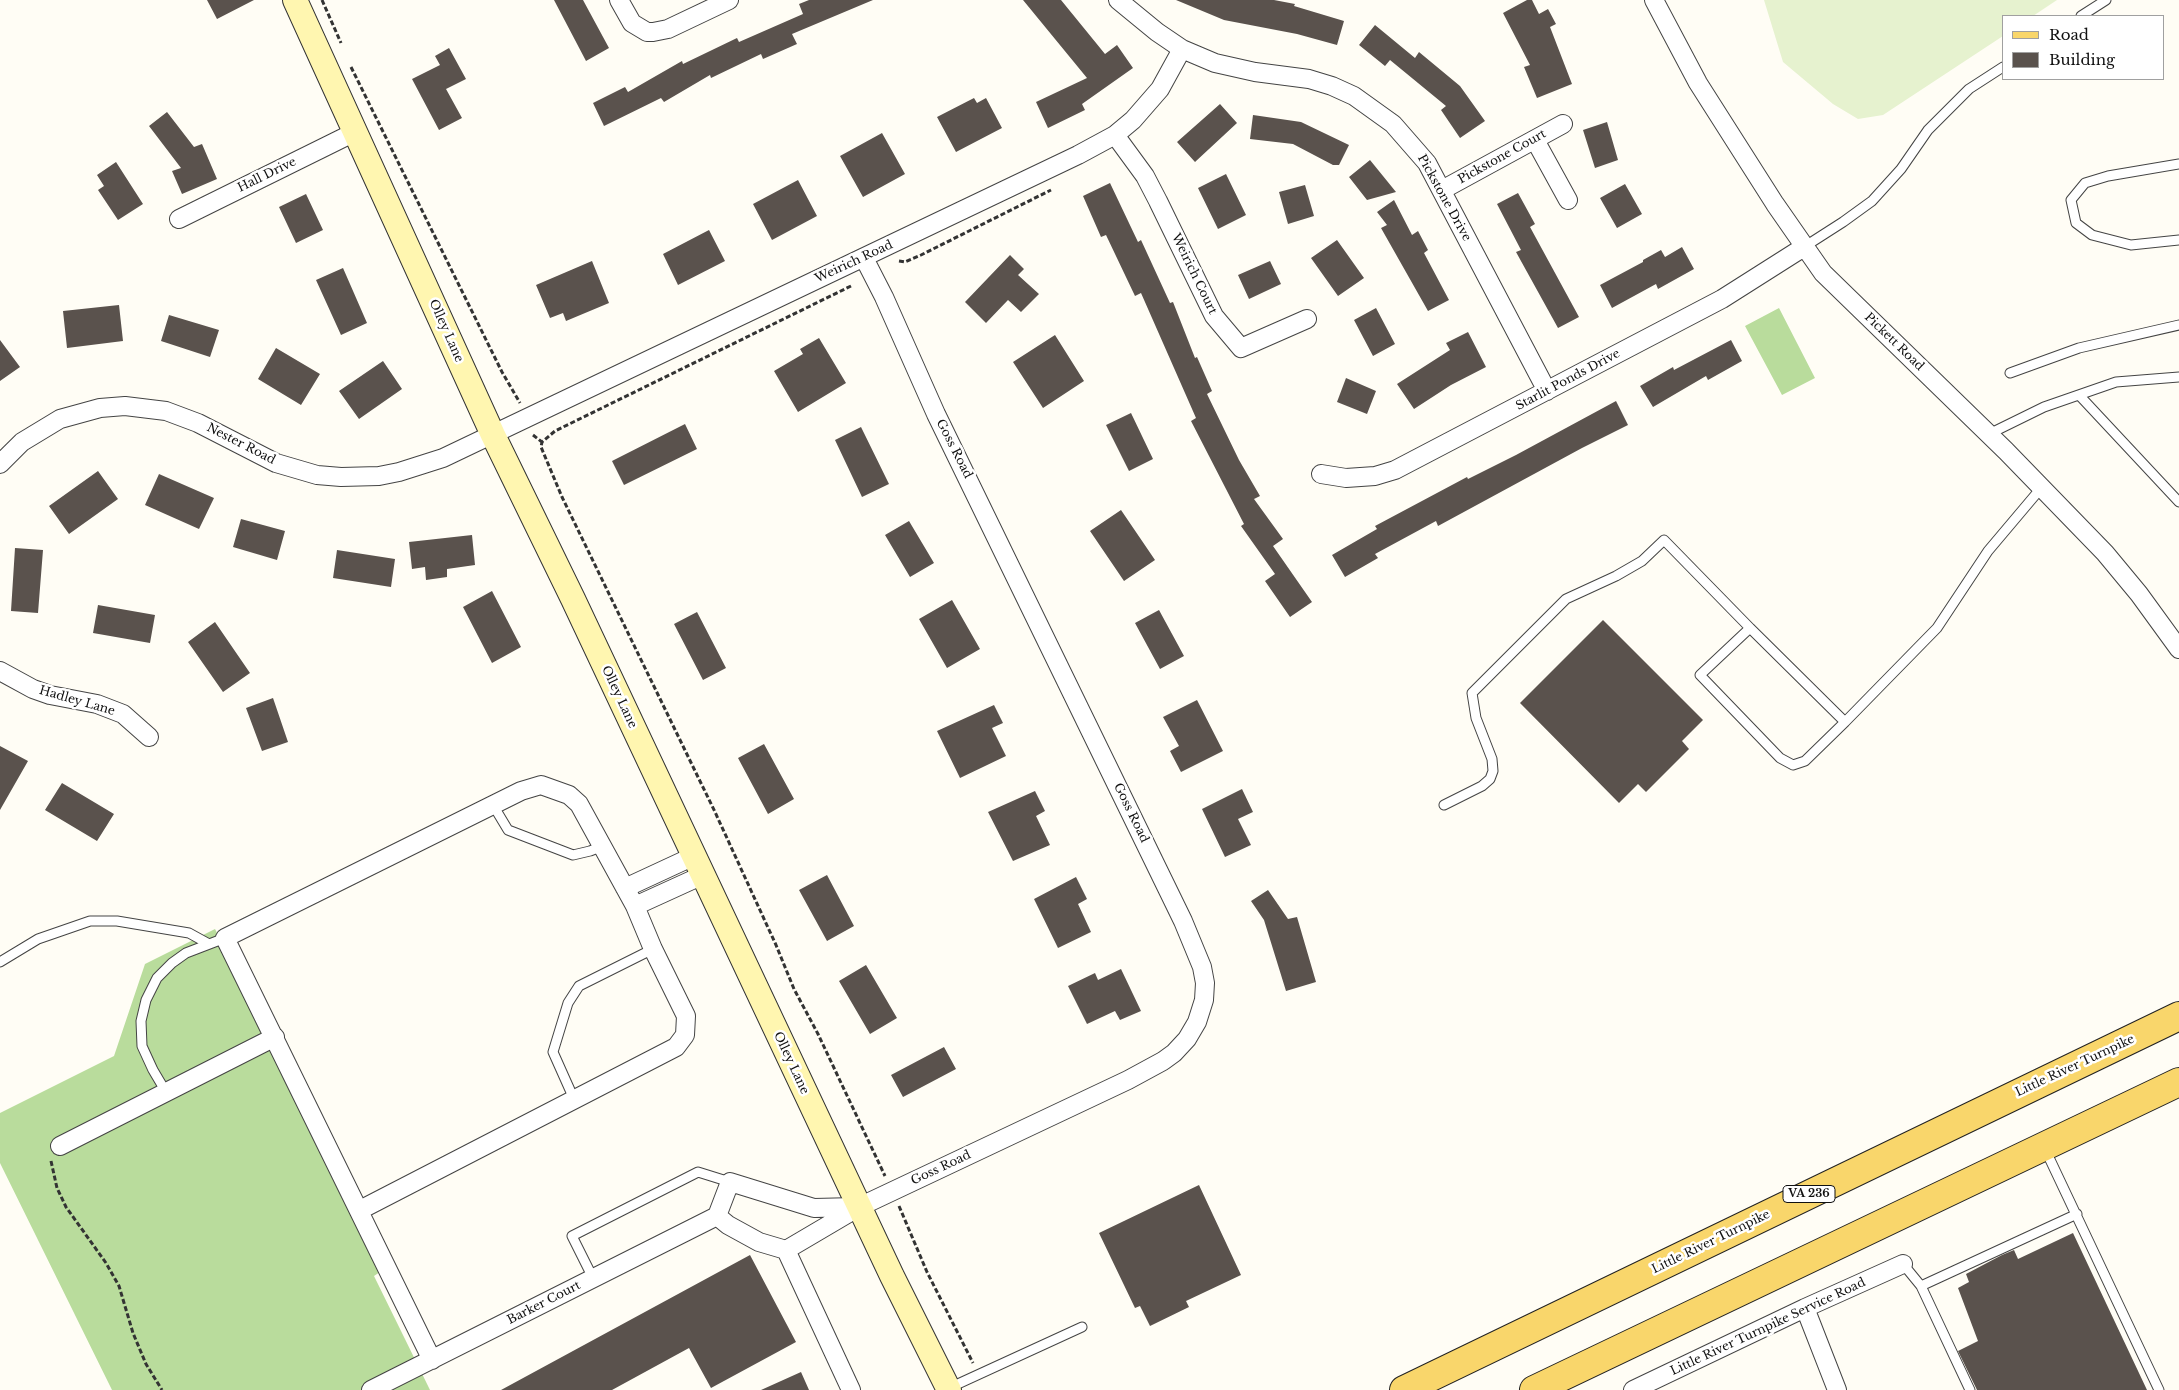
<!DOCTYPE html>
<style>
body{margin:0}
#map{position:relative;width:2179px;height:1390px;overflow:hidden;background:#fffdf5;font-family:"Libre Baskerville",serif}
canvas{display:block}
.legend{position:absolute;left:2002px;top:15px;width:162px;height:65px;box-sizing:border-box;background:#fff;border:1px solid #a0a0a0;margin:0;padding:6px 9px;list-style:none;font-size:15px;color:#111}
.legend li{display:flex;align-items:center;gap:10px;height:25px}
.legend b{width:25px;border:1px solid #a0a0a0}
</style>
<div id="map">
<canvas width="2179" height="1390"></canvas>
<ul class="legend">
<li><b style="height:6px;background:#f9d66b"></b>Road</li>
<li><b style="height:14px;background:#5a524d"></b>Building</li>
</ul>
</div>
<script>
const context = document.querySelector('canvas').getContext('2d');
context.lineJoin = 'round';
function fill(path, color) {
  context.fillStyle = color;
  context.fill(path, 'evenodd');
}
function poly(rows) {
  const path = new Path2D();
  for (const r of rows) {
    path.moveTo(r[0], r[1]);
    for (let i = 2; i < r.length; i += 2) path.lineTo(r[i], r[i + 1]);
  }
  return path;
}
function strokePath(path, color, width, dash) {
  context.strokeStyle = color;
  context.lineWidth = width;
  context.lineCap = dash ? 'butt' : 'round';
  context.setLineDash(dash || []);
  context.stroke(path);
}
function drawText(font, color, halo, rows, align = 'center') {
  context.font = font + ' "Libre Baskerville",serif';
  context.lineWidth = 5;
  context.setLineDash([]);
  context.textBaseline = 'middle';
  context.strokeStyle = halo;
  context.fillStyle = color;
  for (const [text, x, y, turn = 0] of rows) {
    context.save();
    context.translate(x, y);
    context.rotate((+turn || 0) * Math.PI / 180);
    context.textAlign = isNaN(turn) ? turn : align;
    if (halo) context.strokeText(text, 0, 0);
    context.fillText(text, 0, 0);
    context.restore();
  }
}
fill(poly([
 [1779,308,1815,378,1782,395,1745,326],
 [215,929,386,1268,374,1276,430,1390,112,1390,0,1163,0,1113,114,1056,145,964]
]), '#b9dc9c');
fill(poly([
 [1764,0,2057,0,2033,16,2003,16,2003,36,1883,115,1858,119,1833,104,1783,62]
]), '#e6f2cf');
fill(poly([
 [207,0,254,0,217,19],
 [554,0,583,0,609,48,586,61],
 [809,0,873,0,792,34,797,44,763,59,761,54,711,78,710,75,664,102,661,98,604,126,593,103,625,87,628,92,682,61,683,64,737,38,739,42,803,14,799,4],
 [1023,0,1061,0,1105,54,1117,45,1133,68,1082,104,1085,110,1048,128,1036,102,1087,78],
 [1176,0,1274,0,1295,4,1294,6,1344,21,1337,45,1297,34,1224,20],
 [1527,0,1532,0,1539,14,1548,9,1556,24,1550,27,1572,84,1537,98,1524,67,1530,65,1503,13],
 [1375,25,1415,58,1419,52,1460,86,1485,121,1460,138,1441,110,1446,106,1390,60,1385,66,1359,45],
 [449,48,466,79,446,89,462,118,439,130,412,79,440,65,435,56],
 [974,98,977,103,986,98,1002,128,956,152,937,117],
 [1220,104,1237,123,1195,162,1177,142],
 [167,112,194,147,202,144,217,179,182,194,172,171,181,168,149,126],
 [1253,115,1301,122,1349,145,1339,165,1333,165,1293,144,1250,139],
 [1607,122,1618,160,1595,168,1583,130],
 [882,133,905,174,863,197,840,156],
 [1370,160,1396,192,1367,200,1349,177],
 [116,162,143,204,118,220,98,190,104,186,97,175],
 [1226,174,1246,215,1218,229,1198,188],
 [798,180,817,216,772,240,753,204],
 [1110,183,1138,242,1141,240,1170,303,1173,302,1195,358,1197,357,1212,391,1207,394,1239,460,1260,496,1254,499,1283,539,1273,546,1312,602,1290,617,1265,581,1275,574,1241,526,1244,524,1191,421,1196,418,1141,293,1135,296,1106,235,1101,237,1083,196],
 [1625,184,1642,214,1617,228,1600,198],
 [1305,185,1314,216,1288,224,1279,192],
 [1518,193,1535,224,1530,227,1579,317,1558,328,1516,252,1521,250,1497,204],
 [306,194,323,230,296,243,279,207],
 [1394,200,1412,235,1418,231,1428,250,1424,253,1449,300,1428,311,1381,228,1387,225,1377,212],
 [709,230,725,261,678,285,663,254],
 [1337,240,1364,278,1338,296,1311,258],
 [1682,247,1694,269,1658,289,1656,284,1612,308,1600,285,1643,262,1643,260,1661,250,1665,257],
 [1010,255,1024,269,1018,275,1039,294,1021,312,1008,300,986,323,965,302],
 [592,261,609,303,566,321,563,313,550,318,536,285],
 [1270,261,1281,284,1249,299,1238,275],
 [343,268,367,323,341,335,316,280],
 [119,305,123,341,67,348,63,311],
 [1376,308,1395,344,1373,356,1354,320],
 [169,315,219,330,210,357,161,341],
 [1468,332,1486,367,1451,385,1414,409,1397,384,1450,350,1446,343],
 [1055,335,1084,381,1043,408,1013,362],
 [819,338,846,383,798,412,774,371,803,354,800,349],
 [0,340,20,367,0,381],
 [1731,340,1742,361,1708,380,1706,376,1653,407,1640,386,1673,367,1674,370],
 [276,348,320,374,301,405,258,379],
 [383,361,402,389,359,419,339,391],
 [1346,378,1376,391,1367,414,1337,402],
 [1616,401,1628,425,1582,448,1438,526,1436,521,1375,554,1378,558,1345,577,1332,555,1377,529,1375,526,1467,477,1468,479,1516,455],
 [1131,413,1153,459,1129,471,1106,425],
 [685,424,697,449,624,485,612,461],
 [861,427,889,484,862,497,835,440],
 [98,471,118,499,69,534,49,506],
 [159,474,214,498,199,529,145,505],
 [1121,510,1155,560,1124,581,1090,531],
 [241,519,285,531,277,560,233,547],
 [909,521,934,563,910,577,885,535],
 [472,535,475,565,447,569,447,577,426,580,425,567,412,569,409,542],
 [15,548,43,550,38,613,11,611],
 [337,550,395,559,391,587,333,578],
 [492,591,521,647,492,663,463,607],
 [952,600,980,649,947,668,919,619],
 [98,605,155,615,150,643,93,633],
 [1159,610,1184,656,1160,669,1135,623],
 [697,612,726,668,703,680,674,624],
 [1603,620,1703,720,1682,741,1689,749,1646,792,1638,784,1619,803,1520,703],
 [215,622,250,673,223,692,188,642],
 [273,698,288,742,262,751,246,708],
 [1197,700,1223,751,1181,772,1170,751,1179,746,1163,717],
 [994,705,1003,723,992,728,1006,756,960,778,937,731],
 [764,744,794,799,768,814,738,758],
 [0,746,28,761,0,810],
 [62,783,114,814,97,841,45,810],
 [1242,789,1253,812,1238,819,1251,845,1225,857,1202,809],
 [1035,791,1045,811,1036,816,1050,845,1013,861,988,812],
 [827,875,854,926,827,941,799,890],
 [1076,877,1087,899,1078,904,1091,932,1058,948,1034,899],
 [1268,890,1288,919,1297,917,1316,982,1286,991,1264,920,1251,901],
 [866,965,897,1018,870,1034,839,981],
 [1121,969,1141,1011,1120,1020,1115,1011,1087,1024,1068,986,1095,973,1098,980],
 [944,1047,956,1069,903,1097,891,1075],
 [1199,1185,1241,1275,1186,1301,1189,1307,1150,1326,1140,1306,1135,1308,1099,1233],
 [2073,1233,2147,1390,1977,1390,1958,1351,1978,1341,1958,1288,1969,1282,1966,1274,2002,1255,2014,1250,2018,1259],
 [750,1255,796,1342,711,1388,689,1348,612,1390,501,1390],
 [801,1372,809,1390,761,1390]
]), '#5a524d');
const lane = poly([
 [2081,16,2106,0],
 [2179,164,2108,176,2085,183,2071,200,2076,223,2092,235,2131,245,2179,240],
 [1804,247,1843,222,1872,201,1901,169,1928,130,1969,89,2003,67],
 [2010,373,2079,348,2179,325],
 [2079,395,2179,502],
 [1989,434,2044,407,2116,382,2179,377],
 [1845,722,1750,628,1700,675,1780,758,1793,765,1805,761,1845,722,1937,628,1988,551,2042,487],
 [493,805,508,830,573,855,590,851,603,846],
 [1444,805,1482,786,1490,779,1493,771,1492,759,1476,718,1472,693,1566,599,1616,576,1642,561,1664,540,1750,628],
 [0,962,38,939,90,921,117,921,189,933,209,944],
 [166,1092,153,1070,142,1046,141,1021,146,1000,157,978,172,963,186,953,225,938],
 [574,1099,553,1052,568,1003,579,986,653,949],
 [2045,1149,2159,1390],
 [1903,1264,1921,1286,1970,1390],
 [593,1278,572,1236,698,1172,730,1182],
 [1921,1286,2077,1214],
 [949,1388,1082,1327]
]);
const street = poly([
 [619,0,632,23,647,32,653,32,668,29,729,0],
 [1118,0,1157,32,1182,49,1215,63,1255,72,1309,79,1332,86,1354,96,1393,124,1427,163,1547,391],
 [1654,0,1698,83,1775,204,1823,273,2006,451,2105,553,2139,594,2179,649],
 [1115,135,1145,176,1158,201,1214,316,1241,348,1307,319],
 [1535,140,1568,200],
 [1442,190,1563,124],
 [179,219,355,132],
 [0,464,22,442,60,419,100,408,125,406,166,411,198,423,276,463,317,475,341,477,379,476,399,472,443,458,1078,155,1115,135,1133,120,1160,89,1182,49],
 [1321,474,1346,478,1375,476,1395,470,1722,299,1804,247],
 [0,671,33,689,50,695,97,704,123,714,149,737],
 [625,888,694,856],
 [635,906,703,875],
 [60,1146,275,1037],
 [360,1210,676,1047,685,1035,686,1016,653,949,635,906,579,804,569,795,541,785,521,791,225,938,432,1360],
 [717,1216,728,1225,759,1242,786,1250,851,1390],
 [786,1250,859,1207,1128,1080,1163,1061,1174,1053,1187,1039,1197,1022,1204,1000,1205,983,1202,967,1183,921,936,414,884,297,864,258],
 [1805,1308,1837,1390],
 [371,1390,717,1216,730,1182,814,1208,856,1207],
 [1633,1390,1805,1308,1903,1264]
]);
const secondary = poly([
 [295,0,493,435,573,599,892,1276,949,1390]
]);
const primary = poly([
 [1404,1390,2179,1016],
 [1534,1390,2179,1082]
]);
strokePath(lane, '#444', 11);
strokePath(street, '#444', 20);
strokePath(secondary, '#333', 26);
strokePath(primary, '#222', 30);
strokePath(poly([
 [322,0,341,43],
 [351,67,502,372,520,403],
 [899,261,905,262,921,255,1051,190],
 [851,286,555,431,542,442,541,447,562,497,715,812,776,945,794,989,818,1034,885,1176],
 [533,435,542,442],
 [51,1161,57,1188,66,1207,106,1263,119,1286,133,1333,146,1364,162,1390],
 [899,1206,927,1272,973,1363]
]), '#333', 3, [5, 2.5]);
strokePath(lane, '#fff', 9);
strokePath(street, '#fff', 18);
strokePath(secondary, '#fff6b0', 24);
strokePath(primary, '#f9d66b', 28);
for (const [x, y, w] of [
 [1809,1194,52]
]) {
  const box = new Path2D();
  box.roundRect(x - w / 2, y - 8.5, w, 17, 4);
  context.fillStyle = '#fff';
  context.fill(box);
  strokePath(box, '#111', 1);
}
drawText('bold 11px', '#111', null, [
 ["VA 236",1809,1194]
]);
drawText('12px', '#111', '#fff', [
 ["Pickstone Court",1502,157,-29],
 ["Hall Drive",267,175,-26],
 ["Pickstone Drive",1444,198,61],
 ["Weirich Road",854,262,-25],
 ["Weirich Court",1194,274,64],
 ["Olley Lane",446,331,66],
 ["Pickett Road",1894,342,44],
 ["Starlit Ponds Drive",1568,380,-28],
 ["Nester Road",241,444,27],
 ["Goss Road",954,449,63],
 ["Olley Lane",619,697,65],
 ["Hadley Lane",77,701,16],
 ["Goss Road",1131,813,64],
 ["Olley Lane",791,1063,65],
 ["Little River Turnpike",2075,1066,-25],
 ["Goss Road",941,1168,-25],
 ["Little River Turnpike",1711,1242,-26],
 ["Barker Court",544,1303,-27],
 ["Little River Turnpike Service Road",1768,1327,-25]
]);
</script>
